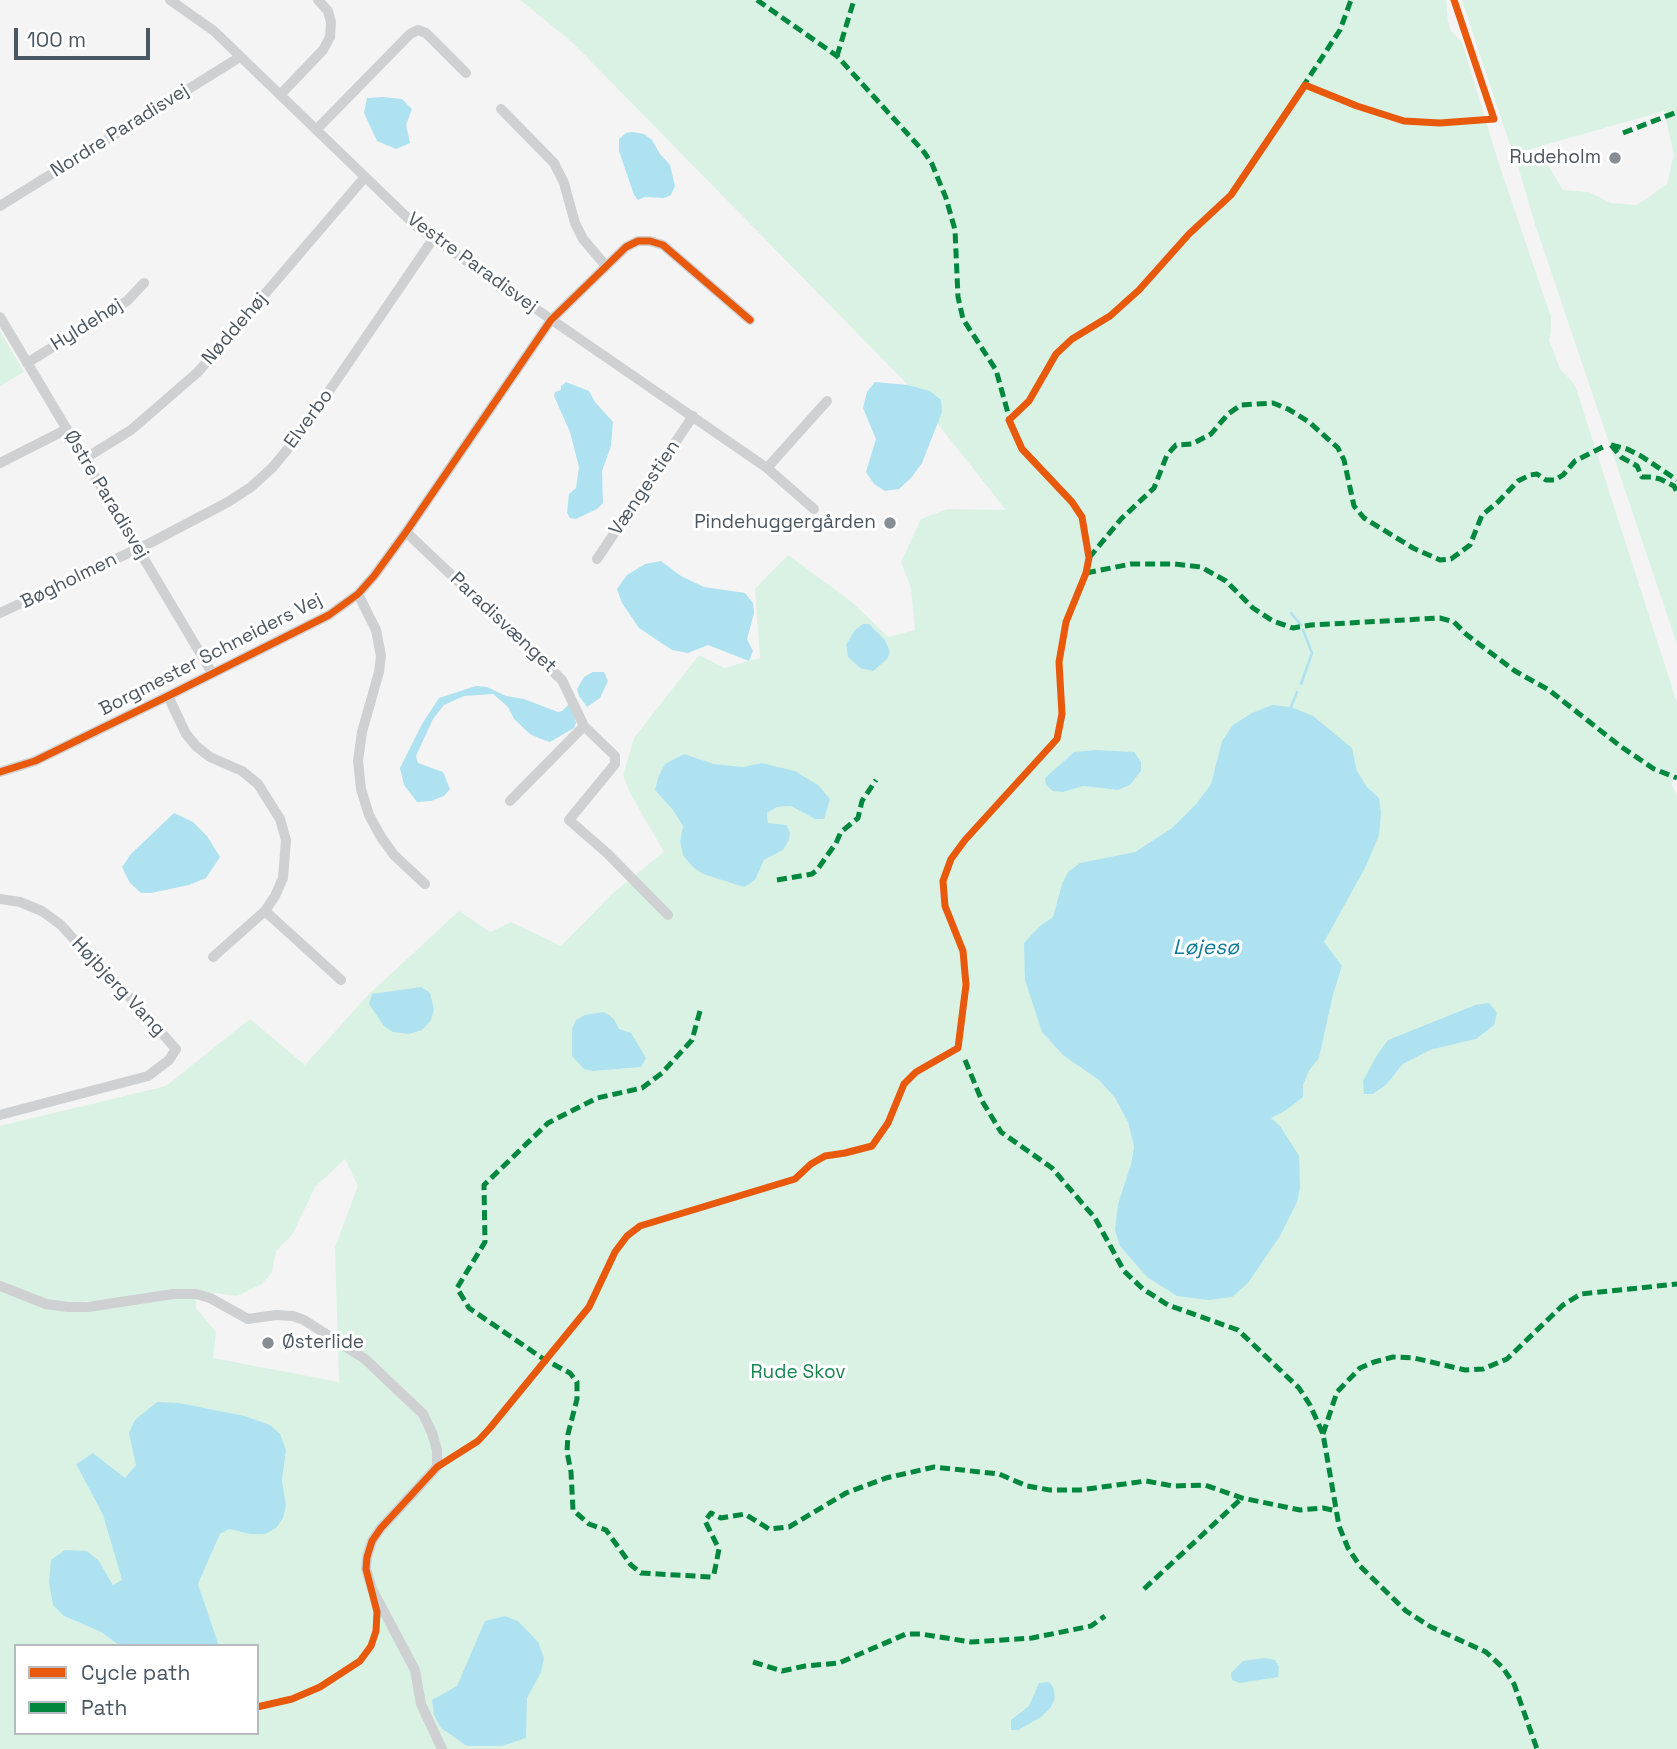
<!DOCTYPE html>
<meta charset="utf-8">
<style>
body{margin:0}
#map{position:relative;width:1677px;height:1749px;overflow:hidden;background:#f4f4f4;font-family:"Space Grotesk",sans-serif}
canvas{display:block}
.legend{position:absolute;left:14px;top:1644px;width:245px;height:91px;box-sizing:border-box;background:#fff;border:2px solid #b7bbc0;margin:0;padding:9px 12px;list-style:none;font-size:21px;color:#4a5661}
.legend li{display:flex;align-items:center;gap:14px;height:35px}
.legend b{width:35px;border:2px solid #b7bbc0}
.scale{position:absolute;left:14px;top:28px;width:136px;height:32px;box-sizing:border-box;border:4px solid #4a5661;border-top:0;padding-left:9px;font-size:21px;line-height:24px;white-space:nowrap;color:#4a5661;-webkit-text-stroke:5px #fff;paint-order:stroke}
</style>
<div id="map">
<canvas width="1677" height="1749"></canvas>
<ul class="legend">
<li><b style="height:9px;background:#e8590c"></b>Cycle path</li>
<li><b style="height:9px;background:#00873e"></b>Path</li>
</ul>
<div class="scale">100 m</div>
</div>
<script>
const context = document.querySelector('canvas').getContext('2d');
context.lineJoin = 'round';
function fill(path, color) {
  context.fillStyle = color;
  context.fill(path, 'evenodd');
}
function poly(rows) {
  const path = new Path2D();
  for (const r of rows) {
    path.moveTo(r[0], r[1]);
    for (let i = 2; i < r.length; i += 2) path.lineTo(r[i], r[i + 1]);
  }
  return path;
}
function strokePath(path, color, width, dash) {
  context.strokeStyle = color;
  context.lineWidth = width;
  context.lineCap = dash ? 'butt' : 'round';
  context.setLineDash(dash || []);
  context.stroke(path);
}
function drawText(font, color, halo, rows, align = 'center') {
  context.font = font + ' "Space Grotesk",sans-serif';
  context.lineWidth = 6;
  context.setLineDash([]);
  context.textBaseline = 'middle';
  context.strokeStyle = halo;
  context.fillStyle = color;
  for (const [text, x, y, turn = 0] of rows) {
    context.save();
    context.translate(x, y);
    context.rotate((+turn || 0) * Math.PI / 180);
    context.textAlign = isNaN(turn) ? turn : align;
    if (halo) context.strokeText(text, 0, 0);
    context.fillText(text, 0, 0);
    context.restore();
  }
}
fill(poly([
 [520,0,1446,0,1448,22,1451,31,1462,42,1498,161,1551,317,1551,332,1549,340,1560,369,1575,385,1677,703,1677,773,1674,773,1672,785,1677,797,1677,1749,0,1749,0,1291,48,1307,196,1297,196,1308,216,1332,213,1358,339,1382,335,1247,358,1186,345,1159,315,1187,292,1235,276,1251,272,1272,262,1284,237,1296,207,1292,68,1303,47,1300,0,1282,0,1126,166,1086,250,1019,305,1065,367,996,459,911,490,932,511,922,561,946,613,893,664,852,630,793,623,775,634,738,699,655,724,668,760,658,755,589,788,555,852,602,888,637,915,630,911,588,901,562,921,519,947,509,1006,510,937,423,942,412,917,388,908,385,572,42],
 [869,624,885,640,890,652,860,668,848,657,846,645],
 [1222,741,1351,748,1357,771,1367,787,1379,798,1324,942,1342,966,1333,995,1319,1058,1309,1071,1303,1085,1302,1097,1285,1111,1271,1118,1297,1202,1280,1236,1128,1255,1120,1246,1118,1204,1131,1164,1134,1147,1128,1122,1115,1098,1099,1080,1064,1056,1041,925,1053,917,1062,884,1135,852,1172,828,1196,804,1211,784],
 [1094,750,1141,771,1130,785,1118,790,1083,786,1060,764,1074,752],
 [683,754,714,764,743,767,761,763,815,819,791,806,777,807,767,813,768,823,783,850,764,860,755,880,680,841,683,826,673,810,656,790],
 [1475,1005,1476,1039,1430,1050,1403,1064,1386,1085,1373,1094,1364,1093,1388,1040],
 [619,1029,641,1067,593,1071],
 [179,1403,245,1416,270,1425,286,1450,282,1481,286,1505,250,1534,229,1529,220,1534,198,1584,219,1646,257,1646,257,1733,16,1733,16,1646,120,1646,101,1632,64,1616,99,1561,114,1586,122,1580,103,1515,76,1464,93,1453,125,1478,136,1465],
 [1462,0,1677,0,1677,644,1535,224,1517,163,1545,160,1563,190,1589,192,1611,203,1637,205,1667,184,1674,155,1664,111,1513,154],
 [0,331,24,372,0,386]
]), '#d9f2e3');
fill(poly([
 [383,97,402,99,412,109,406,125,410,143,396,149,377,141,364,113,367,98],
 [632,132,644,134,652,140,660,154,670,165,675,186,671,195,664,198,645,197,638,200,634,195,619,151,619,139,626,133],
 [566,382,589,391,595,402,613,422,611,446,602,471,603,503,597,509,576,519,570,518,567,513,569,494,576,488,579,467,570,432,554,396,555,392,561,390,561,386],
 [875,382,908,385,930,391,941,400,942,412,922,463,911,478,899,489,885,491,874,484,866,472,876,439,863,408,867,392],
 [661,561,681,576,704,587,745,593,753,603,754,613,747,639,753,651,749,661,708,645,688,653,672,650,639,628,622,603,617,589,627,575,645,564],
 [863,624,869,624,885,640,890,652,887,659,873,671,860,668,848,657,846,645,855,630],
 [593,672,604,672,608,681,600,698,587,707,579,696,577,689,584,677],
 [476,686,487,687,506,696,524,699,558,712,562,711,569,704,574,714,576,723,574,728,550,742,541,739,530,734,514,719,508,707,493,694,464,696,444,705,433,719,416,756,418,763,443,772,450,789,444,796,431,801,417,802,404,785,400,768,422,724,439,698],
 [1272,705,1291,707,1313,716,1352,748,1357,771,1367,787,1379,798,1381,813,1379,835,1366,866,1324,942,1342,966,1333,995,1319,1058,1309,1071,1303,1085,1303,1097,1285,1111,1271,1118,1280,1126,1299,1156,1300,1187,1297,1202,1280,1236,1248,1283,1232,1297,1208,1300,1177,1296,1147,1277,1120,1246,1115,1230,1118,1204,1131,1164,1134,1147,1128,1122,1115,1098,1099,1080,1064,1056,1042,1032,1025,980,1024,943,1041,925,1053,917,1062,884,1068,872,1080,863,1135,852,1172,828,1196,804,1211,784,1222,741,1233,725,1252,713],
 [1094,750,1134,752,1141,762,1141,771,1130,785,1118,790,1083,786,1063,792,1053,791,1046,785,1045,778,1074,752],
 [684,754,714,764,743,767,761,763,795,771,818,785,830,799,824,819,815,819,791,806,777,807,767,813,768,823,786,825,790,832,789,840,783,850,764,860,755,880,744,887,703,874,693,867,683,855,680,841,683,826,673,810,655,790,658,778,665,764],
 [174,813,193,822,207,836,220,857,206,878,189,885,151,893,141,893,130,883,122,867,131,854],
 [421,987,430,993,434,1009,431,1020,422,1030,409,1034,393,1032,384,1026,369,1004,372,994],
 [1489,1003,1497,1013,1494,1025,1476,1039,1430,1050,1403,1064,1386,1085,1373,1094,1364,1094,1363,1081,1377,1055,1388,1040,1475,1005],
 [604,1012,614,1019,619,1029,631,1033,646,1058,641,1067,593,1071,584,1069,572,1056,572,1029,576,1020,585,1015],
 [157,1402,179,1403,245,1416,270,1425,280,1434,286,1450,282,1481,286,1505,283,1518,276,1528,265,1534,250,1534,229,1529,220,1534,198,1584,219,1646,120,1646,101,1632,64,1616,53,1605,49,1582,51,1560,65,1550,87,1551,99,1561,113,1585,122,1580,103,1515,76,1464,93,1453,125,1478,136,1465,129,1433,135,1420],
 [505,1616,518,1621,538,1642,544,1658,541,1672,527,1698,526,1738,502,1746,467,1746,441,1728,434,1715,432,1700,457,1686,485,1621],
 [1265,1658,1275,1660,1279,1667,1278,1677,1240,1683,1232,1680,1231,1673,1243,1661],
 [1049,1682,1053,1687,1055,1698,1051,1707,1041,1717,1018,1730,1011,1730,1011,1720,1029,1706,1039,1683]
]), '#aee2f0');
strokePath(poly([
 [1291,613,1301,625],
 [1301,684,1312,653,1303,630],
 [1291,707,1297,692]
]), '#aee2f0', 2.5);
strokePath(poly([
 [170,0,214,31,417,227,767,468,814,509],
 [280,95,323,50,330,37,331,22,328,11,318,0],
 [501,109,554,163,564,183,575,223,583,239,606,266],
 [316,130,410,34,418,30,426,33,466,73],
 [0,206,240,57],
 [0,317,212,673],
 [27,363,127,301,144,283],
 [84,459,131,430,198,372,365,177],
 [0,463,67,429],
 [767,468,827,401],
 [406,532,562,680,584,726,615,756,615,764,569,820,608,854,668,915],
 [597,559,693,416],
 [358,594,376,630,381,656,379,672,362,732,358,761,361,789,369,815,381,837,394,855,425,884],
 [0,613,150,543,228,502,251,487,272,468,297,438,433,239],
 [168,696,186,734,196,746,210,757,242,771,258,784,280,819,286,840,283,878,275,896,265,911,213,957],
 [0,772,35,761,168,696,329,615,358,594,374,576,406,532,551,320,626,247,638,241,650,241,663,245,750,320],
 [510,801,584,726],
 [0,899,20,902,42,911,61,925,105,974,115,981,176,1049,169,1060,148,1076,0,1115],
 [265,911,341,980],
 [0,1286,46,1304,68,1307,88,1307,173,1294,196,1294,210,1298,248,1319,276,1315,293,1316,304,1320,365,1359,423,1414,432,1433,437,1450,437,1467,381,1528,372,1541,367,1557,366,1569,372,1589,415,1670,421,1704,442,1749]
]), '#ced0d2', 10);
strokePath(poly([
 [757,0,837,56,924,152,932,164,946,198,955,230,958,297,963,319,996,370,1011,424],
 [837,56,854,0],
 [1302,88,1340,30,1351,0],
 [1623,133,1677,112],
 [1611,445,1621,457,1637,466,1642,477,1652,477,1660,479,1674,486,1677,492],
 [1611,445,1627,449,1641,456,1677,480],
 [1089,558,1121,519,1154,488,1167,455,1176,445,1192,444,1211,434,1228,414,1241,405,1273,403,1288,409,1309,422,1338,448,1344,460,1354,506,1364,518,1413,548,1440,560,1451,559,1470,545,1482,515,1498,502,1518,481,1530,475,1537,474,1546,480,1555,480,1563,475,1575,461,1603,447],
 [1086,573,1131,564,1175,564,1201,567,1226,581,1253,608,1273,621,1293,628,1311,625,1440,618,1454,622,1467,635,1515,671,1549,690,1620,746,1654,769,1677,778],
 [777,880,812,874,817,870,836,843,841,832,858,818,862,801,876,780],
 [700,1011,692,1040,662,1073,642,1088,597,1098,548,1123,484,1185,485,1242,457,1288,469,1308,545,1360,570,1373,577,1382,577,1399,568,1434,567,1452,571,1472,573,1510,589,1524,606,1530,631,1565,641,1573,711,1577,714,1574,719,1549,705,1521,711,1513,721,1518,745,1514,769,1529,789,1527,846,1493,886,1478,934,1467,999,1474,1027,1486,1050,1490,1080,1490,1146,1481,1173,1486,1205,1485,1242,1498,1300,1510,1323,1508,1337,1511],
 [965,1060,982,1101,1001,1132,1052,1168,1095,1218,1124,1271,1143,1289,1168,1305,1238,1330,1299,1388,1310,1405,1323,1434,1339,1526,1348,1548,1360,1566,1406,1611,1431,1627,1486,1652,1503,1668,1514,1684,1537,1749],
 [1323,1434,1337,1392,1360,1368,1374,1362,1393,1357,1414,1358,1465,1370,1483,1369,1507,1359,1563,1305,1581,1294,1677,1284],
 [1144,1589,1242,1498],
 [753,1662,782,1671,805,1666,839,1663,906,1634,921,1634,971,1642,1032,1638,1091,1626,1105,1616]
]), '#00873e', 5, [10, 5]);
strokePath(poly([
 [0,772,35,761,168,696,329,615,358,594,374,576,406,532,551,320,626,247,638,241,650,241,663,245,750,320],
 [257,1707,292,1699,320,1687,360,1661,371,1646,376,1631,377,1612,366,1569,367,1557,372,1541,381,1528,437,1467,478,1441,490,1428,589,1307,615,1252,627,1236,640,1226,795,1179,811,1164,825,1156,845,1153,872,1146,888,1123,904,1084,916,1072,958,1048,966,985,963,951,945,906,943,881,951,859,965,840,1057,739,1062,714,1059,662,1066,622,1086,573,1089,558,1082,517,1072,502,1022,449,1009,420,1029,401,1056,354,1072,339,1110,316,1139,290,1189,234,1231,195,1305,85,1357,106,1404,121,1440,123,1494,119,1454,0]
]), '#e8590c', 7);
for (const [x, y, r, color] of [
 [1615,158,7,"#868d94"],
 [890,523,7,"#868d94"],
 [268,1343,7,"#868d94"]
]) {
  const dot = new Path2D();
  dot.arc(x, y, r, 0, 2 * Math.PI);
  context.fillStyle = color;
  context.fill(dot);
  strokePath(dot, '#fff', 2.5);
}
drawText('19px', '#4a5661', '#fff', [
 ["Nordre Paradisvej",120,131,-32],
 ["Vestre Paradisvej",472,263,36],
 ["Hyldehøj",87,325,-32],
 ["Nøddehøj",235,329,-49],
 ["Elverbo",309,419,-54],
 ["Vængestien",645,488,-56],
 ["Østre Paradisvej",106,495,59],
 ["Bøgholmen",69,581,-26],
 ["Paradisvænget",503,623,43],
 ["Borgmester Schneiders Vej",211,655,-27],
 ["Højbjerg Vang",118,987,47]
]);
drawText('19px', '#4a5661', '#fff', [
 ["Rudeholm",1601,158],
 ["Pindehuggergården",876,523],
 ["Østerlide",282,1343,"left"]
], 'right');
drawText('19px', '#17864f', '#fff', [
 ["Rude Skov",798,1373]
]);
drawText('italic 21px', '#0c7c9b', '#fff', [
 ["Løjesø",1206,948]
]);
</script>
